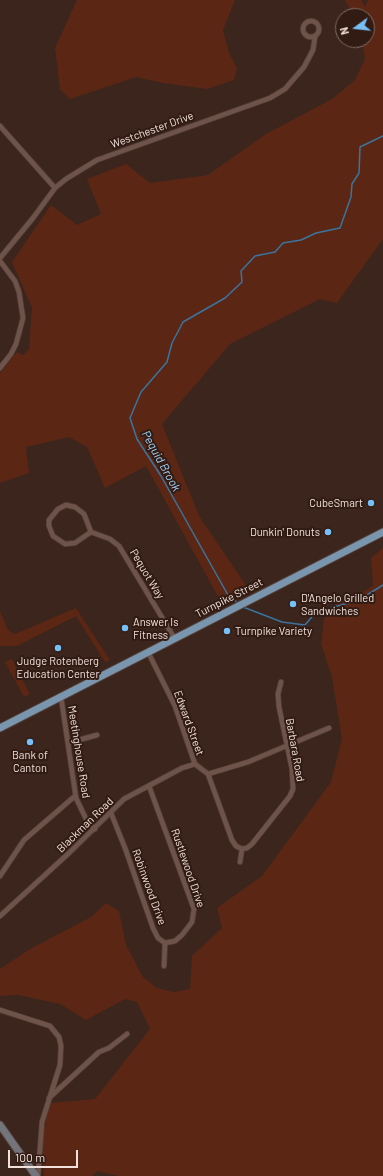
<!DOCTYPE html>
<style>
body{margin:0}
#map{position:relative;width:383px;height:1176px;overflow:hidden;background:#3b251d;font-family:Barlow,sans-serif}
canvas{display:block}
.north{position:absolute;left:335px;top:8px;width:40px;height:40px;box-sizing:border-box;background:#311b13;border:1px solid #7e6a63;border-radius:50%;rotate:255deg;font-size:11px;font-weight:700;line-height:16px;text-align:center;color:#f1e1db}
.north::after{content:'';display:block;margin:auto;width:14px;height:18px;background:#77bff7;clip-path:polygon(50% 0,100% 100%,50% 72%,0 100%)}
.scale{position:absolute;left:8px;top:1150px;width:70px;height:18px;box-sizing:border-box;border:2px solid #f1e1db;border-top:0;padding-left:5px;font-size:12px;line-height:14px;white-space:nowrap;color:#f1e1db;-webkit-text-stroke:3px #311b13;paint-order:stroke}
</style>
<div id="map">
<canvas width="383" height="1176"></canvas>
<div class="north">N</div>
<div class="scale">100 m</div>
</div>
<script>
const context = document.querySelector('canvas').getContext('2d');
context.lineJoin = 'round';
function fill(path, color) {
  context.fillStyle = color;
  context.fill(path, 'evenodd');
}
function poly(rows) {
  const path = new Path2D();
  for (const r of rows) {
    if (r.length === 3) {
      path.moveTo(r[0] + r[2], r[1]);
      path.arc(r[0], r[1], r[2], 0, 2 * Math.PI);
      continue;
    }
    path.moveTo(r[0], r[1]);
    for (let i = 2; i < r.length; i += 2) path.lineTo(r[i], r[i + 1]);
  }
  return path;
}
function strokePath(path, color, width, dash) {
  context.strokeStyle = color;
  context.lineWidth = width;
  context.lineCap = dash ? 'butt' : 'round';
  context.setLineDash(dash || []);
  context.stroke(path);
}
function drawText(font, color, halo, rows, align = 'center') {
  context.font = font + ' Barlow,sans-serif';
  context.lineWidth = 4;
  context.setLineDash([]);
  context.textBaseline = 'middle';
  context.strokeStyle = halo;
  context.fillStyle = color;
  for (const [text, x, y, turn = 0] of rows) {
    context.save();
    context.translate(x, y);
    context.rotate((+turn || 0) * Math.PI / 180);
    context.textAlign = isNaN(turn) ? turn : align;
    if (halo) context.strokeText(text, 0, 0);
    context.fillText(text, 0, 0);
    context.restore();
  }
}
fill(poly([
 [77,0,235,0,223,30,229,53,237,68,234,80,207,89,163,83,136,77,70,99,60,89,55,48],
 [345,0,361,0,365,7,368,0,383,0,383,239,337,303,320,299,230,344,162,424,199,516,249,590,220,600,146,466,105,488,87,447,69,437,26,447,29,473,0,483,0,373,17,352,23,355,29,349,32,308,12,262,51,205,77,225,101,214,87,179,126,164,150,183,208,175,266,134,332,99,355,80,365,59,362,40,367,40,367,16,354,16],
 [383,548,383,1176,118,1176,98,1171,92,1176,44,1176,42,1138,50,1103,95,1099,150,1029,137,1002,125,999,86,1020,60,1004,18,995,0,996,0,969,30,949,91,917,106,903,119,911,126,945,143,977,157,988,174,992,190,989,192,956,222,928,217,908,262,876,331,782,342,739,332,677,321,644,324,620,330,607,367,590,373,585,371,558],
 [76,608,110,660,105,662,76,616,17,646,0,646,0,611,8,630,15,634],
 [12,659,30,694,24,697,5,662]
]), '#5b2714');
strokePath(poly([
 [238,603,228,595,161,476,137,439,130,418,141,392,167,362,172,343,183,322,225,298,242,282,241,271,255,256,275,252,283,243,301,240,316,233,340,228,351,197,352,184,359,173,360,147,383,136],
 [243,607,282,622,305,625,316,612,359,600,383,585]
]), '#3a749f', 1.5);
const minor = poly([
 [311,29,8],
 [0,126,55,188],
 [0,258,33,218,55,188,66,179,97,160,270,98,285,89,304,67,313,50,315,37],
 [0,261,15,281,19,292,23,318,16,344,11,354,0,368],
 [91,532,75,543,65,544,53,536,49,526,49,520,58,509,66,505,75,507,84,514,91,532,110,539,119,546,175,639],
 [148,652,175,706,195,764,208,774,232,840,236,846,242,849,240,862],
 [61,697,76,798,87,821,95,829],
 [68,743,97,735],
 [208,774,248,762,329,728],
 [149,786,194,909,192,922,182,935,175,941,165,943],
 [111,813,125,848,153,928,158,938,165,943,164,966],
 [242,849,247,848,252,844,290,796,293,789,292,769,279,707,278,694,281,682],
 [0,876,24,840,75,796],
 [0,916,69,853,124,799,182,768,195,764],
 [0,1010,50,1026,59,1037,61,1046,60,1065,42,1122,38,1176],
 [49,1098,99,1052,109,1048,127,1034]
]);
const secondary = poly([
 [0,1125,36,1176]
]);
const primary = poly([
 [0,728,383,532]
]);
strokePath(minor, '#544039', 6);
strokePath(secondary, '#544039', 9);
strokePath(primary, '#544039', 9);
strokePath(minor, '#6d534a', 4.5);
strokePath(secondary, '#74747d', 7);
strokePath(primary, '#7a96af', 7);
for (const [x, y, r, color] of [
 [371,503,4,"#77bff7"],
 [328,532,4,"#77bff7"],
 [293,604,4,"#77bff7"],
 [125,628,4,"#77bff7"],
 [227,631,4,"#77bff7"],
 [58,648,4,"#77bff7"],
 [30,742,4,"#77bff7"]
]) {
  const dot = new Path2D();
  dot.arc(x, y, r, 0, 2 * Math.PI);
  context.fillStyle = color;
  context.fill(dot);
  strokePath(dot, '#311b13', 1.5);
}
drawText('11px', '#f1e1db', '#311b13', [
 ["Westchester Drive",152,130,-20],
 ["Pequot Way",147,574,59],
 ["Turnpike Street",229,598,-27],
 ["Edward Street",189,723,70],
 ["Barbara Road",295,750,80],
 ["Meetinghouse Road",79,752,81],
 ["Blackman Road",85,825,-44],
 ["Rustlewood Drive",188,868,71],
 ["Robinwood Drive",149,887,70]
]);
drawText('11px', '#f1e1db', '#311b13', [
 ["CubeSmart",363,503,"right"],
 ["Dunkin' Donuts",320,532,"right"],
 ["D'Angelo Grilled",301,598],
 ["Sandwiches",301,611],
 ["Answer Is",133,622],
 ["Fitness",133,635],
 ["Turnpike Variety",235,631],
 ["Judge Rotenberg",58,661,"center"],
 ["Education Center",58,674,"center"],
 ["Bank of",30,755,"center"],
 ["Canton",30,768,"center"]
], 'left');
drawText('italic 12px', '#a3d2f8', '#311b13', [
 ["Pequid Brook",161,461,61]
]);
</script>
